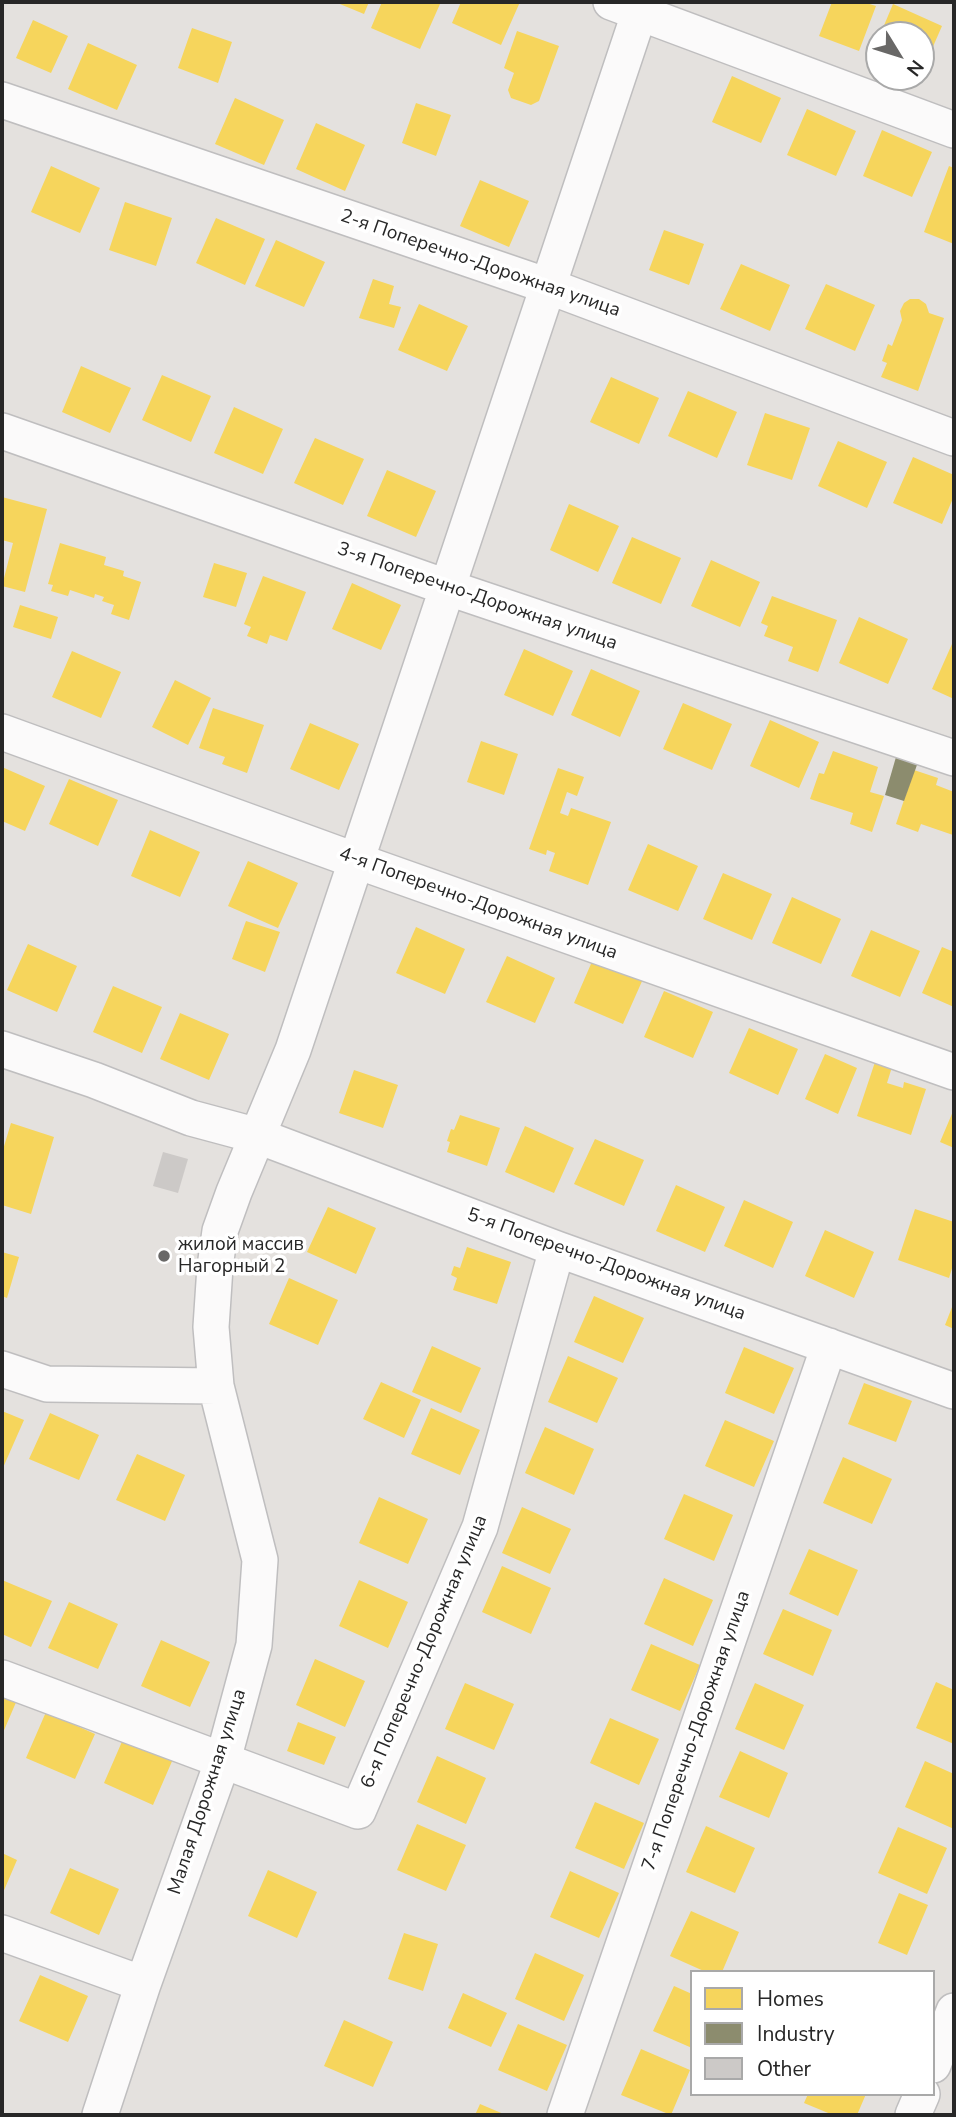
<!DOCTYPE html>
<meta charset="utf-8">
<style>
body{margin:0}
#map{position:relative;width:956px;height:2117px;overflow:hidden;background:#e4e1de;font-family:"Nunito Sans",sans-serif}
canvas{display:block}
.frame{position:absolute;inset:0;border:4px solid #272727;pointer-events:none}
.legend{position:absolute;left:690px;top:1970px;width:245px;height:126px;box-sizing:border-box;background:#fff;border:2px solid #a9a9a9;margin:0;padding:9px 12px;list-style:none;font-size:21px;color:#272727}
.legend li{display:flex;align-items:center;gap:14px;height:35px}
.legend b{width:35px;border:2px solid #a9a9a9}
.north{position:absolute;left:865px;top:21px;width:70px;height:70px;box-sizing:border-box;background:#fff;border:2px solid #a9a9a9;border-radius:50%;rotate:128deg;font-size:19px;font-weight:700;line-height:28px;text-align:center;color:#272727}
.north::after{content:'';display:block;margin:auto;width:24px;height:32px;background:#696867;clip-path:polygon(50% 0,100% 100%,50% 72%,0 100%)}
</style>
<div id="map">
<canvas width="956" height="2117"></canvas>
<div class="frame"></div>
<ul class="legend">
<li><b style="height:19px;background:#f6d55c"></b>Homes</li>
<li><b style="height:19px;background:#8c8c6e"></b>Industry</li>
<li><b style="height:19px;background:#ccc9c7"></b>Other</li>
</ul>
<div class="north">N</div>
</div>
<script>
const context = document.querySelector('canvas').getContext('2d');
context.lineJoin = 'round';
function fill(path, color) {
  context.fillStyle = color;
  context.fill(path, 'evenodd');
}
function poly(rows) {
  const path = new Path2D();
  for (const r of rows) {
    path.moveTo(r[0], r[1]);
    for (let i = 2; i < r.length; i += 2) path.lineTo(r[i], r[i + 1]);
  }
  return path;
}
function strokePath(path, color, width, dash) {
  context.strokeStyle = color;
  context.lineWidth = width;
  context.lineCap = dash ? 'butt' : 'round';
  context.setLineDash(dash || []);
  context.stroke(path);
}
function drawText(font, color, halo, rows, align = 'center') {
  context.font = font + ' "Nunito Sans",sans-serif';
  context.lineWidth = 7;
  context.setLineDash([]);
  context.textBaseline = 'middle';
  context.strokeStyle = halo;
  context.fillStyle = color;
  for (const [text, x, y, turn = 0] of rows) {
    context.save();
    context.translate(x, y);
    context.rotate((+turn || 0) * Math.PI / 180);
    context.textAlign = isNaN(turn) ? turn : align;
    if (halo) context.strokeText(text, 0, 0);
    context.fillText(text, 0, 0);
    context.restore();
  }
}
fill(poly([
 [335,2,369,2,364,14],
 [382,2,435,2,440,4,420,49,371,28],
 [461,2,520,2,501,45,452,23],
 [832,2,863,2,876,6,859,51,819,36],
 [893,4,942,26,921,74,921,35,880,35],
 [33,20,68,36,51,73,16,58],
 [192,28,232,42,218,83,178,68],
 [517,31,559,46,539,101,531,105,511,98,508,90,514,73,504,68],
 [88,43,137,65,117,110,68,89],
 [732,76,781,98,761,143,712,122],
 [235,98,284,120,264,165,215,144],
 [416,103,451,115,436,156,402,143],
 [807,109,856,131,836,176,787,155],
 [316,123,365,145,345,191,296,169],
 [882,130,932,152,912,197,863,176],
 [51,166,100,188,80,233,31,212],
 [949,166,954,168,954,244,924,232],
 [480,180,529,201,509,247,460,226],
 [125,202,172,218,156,266,109,250],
 [216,218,265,239,245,285,196,263],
 [664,230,704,244,689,285,649,270],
 [276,240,325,262,304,307,255,286],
 [741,264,790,285,770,331,720,309],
 [373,279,394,286,389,304,401,307,394,328,359,318],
 [826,284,875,305,855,351,805,329],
 [910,299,919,299,926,304,929,313,944,318,918,391,881,377,887,363,882,361,888,344,892,346,902,320,900,311,904,303],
 [419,304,468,326,447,371,398,350],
 [81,366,131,388,110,433,62,412],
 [162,375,211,396,191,442,142,420],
 [611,377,659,398,639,444,590,422],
 [688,391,737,412,717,458,668,436],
 [234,407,283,429,263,474,214,453],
 [765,413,810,428,792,480,747,465],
 [315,438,364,459,343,505,294,483],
 [838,441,887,462,867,508,818,486],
 [913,457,954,475,954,496,942,524,893,503],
 [387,470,436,491,416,537,367,516],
 [2,497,47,509,25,592,2,586,13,543,2,540],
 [569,504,619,526,598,572,550,550],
 [632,537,681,558,661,604,612,583],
 [60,543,106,557,104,565,124,571,123,576,141,582,129,620,111,614,114,605,102,601,104,597,95,594,94,598,70,590,68,596,51,591,53,585,48,584],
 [711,560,760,582,740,627,691,606],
 [214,563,247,573,236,607,203,597],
 [263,576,306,592,287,641,270,635,267,644,247,636,251,627,244,624],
 [352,583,401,605,381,650,332,629],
 [772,596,837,620,818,672,788,661,793,647,764,636,768,626,761,623],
 [20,605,58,617,51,639,13,627],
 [859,617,908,639,888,684,839,663],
 [952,644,954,645,954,699,932,689],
 [524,649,573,671,553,716,504,695],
 [72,651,121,672,101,718,52,697],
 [591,669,640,691,620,737,571,715],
 [175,680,211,698,188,745,152,727],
 [683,703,732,724,712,770,663,749],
 [213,708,264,725,247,773,222,764,225,757,199,748],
 [770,720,819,742,799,788,750,766],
 [310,723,359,744,339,790,290,769],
 [481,741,518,754,504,795,467,782],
 [833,751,878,767,870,792,884,796,872,832,850,824,853,813,810,799,819,773,824,774],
 [2,767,45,786,25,831,2,821],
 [558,768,584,777,577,796,567,792,560,813,568,816,571,808,611,822,588,885,549,871,555,853,547,850,546,855,529,849],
 [914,770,938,778,936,785,954,792,953,835,921,824,918,832,896,824],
 [69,779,118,800,98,846,49,824],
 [150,830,200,852,180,897,131,876],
 [648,844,698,866,678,911,628,890],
 [248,861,298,883,278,928,228,906],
 [723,873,772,894,752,940,703,919],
 [792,897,841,919,821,964,772,943],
 [246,921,280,932,265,972,232,959],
 [416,927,465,949,445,994,396,973],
 [871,930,920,951,900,997,851,976],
 [28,944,77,966,57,1012,7,990],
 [942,947,954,952,954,1007,922,993],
 [507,956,555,978,535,1023,486,1002],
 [594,957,643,979,623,1024,574,1003],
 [113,986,162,1007,142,1053,93,1032],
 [664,991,713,1012,693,1058,644,1037],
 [180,1013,229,1034,209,1080,160,1059],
 [749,1028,798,1049,778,1095,729,1073],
 [825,1054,857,1068,838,1114,805,1099],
 [875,1062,892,1067,887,1083,903,1088,904,1082,926,1089,911,1135,857,1116],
 [354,1070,398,1085,383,1128,339,1113],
 [954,1109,954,1148,940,1142],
 [460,1115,500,1128,487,1166,447,1152,450,1142,447,1141,451,1129,454,1130],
 [11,1123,54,1137,31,1214,2,1205,2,1153],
 [525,1126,574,1148,554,1193,505,1172],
 [595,1139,644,1160,624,1206,574,1184],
 [676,1185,725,1207,705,1252,656,1231],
 [744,1200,793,1222,773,1268,724,1246],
 [328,1207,376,1228,356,1274,307,1252],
 [915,1209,954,1222,954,1262,949,1278,898,1260],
 [825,1230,874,1252,854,1298,805,1276],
 [467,1247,511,1262,497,1304,453,1290,457,1278,451,1275,454,1266,460,1268],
 [2,1252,19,1257,7,1298,2,1296],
 [289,1278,338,1300,318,1345,269,1324],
 [594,1296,644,1318,623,1363,574,1342],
 [954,1302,954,1329,945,1325],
 [432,1346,481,1368,461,1413,412,1392],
 [744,1347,794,1368,774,1414,725,1393],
 [568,1356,618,1378,597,1423,548,1402],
 [381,1382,421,1400,404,1438,363,1419],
 [864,1383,912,1401,896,1442,848,1424],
 [431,1408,480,1430,460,1475,411,1454],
 [2,1411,24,1420,2,1470],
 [50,1413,99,1435,79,1480,29,1459],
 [725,1420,774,1441,754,1487,705,1466],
 [545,1427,594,1449,574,1495,525,1473],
 [137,1454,185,1475,165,1521,116,1500],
 [843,1457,892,1479,872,1524,823,1503],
 [684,1494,733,1515,714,1561,664,1539],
 [379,1497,428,1519,408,1564,359,1543],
 [522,1507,571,1529,550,1574,502,1553],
 [809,1549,858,1570,838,1616,789,1594],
 [502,1566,551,1588,531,1634,482,1612],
 [664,1578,713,1600,693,1646,644,1624],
 [2,1580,52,1601,31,1647,2,1634],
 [359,1580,408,1602,388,1648,339,1626],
 [69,1602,118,1624,98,1669,48,1648],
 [783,1609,832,1630,813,1676,763,1654],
 [161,1640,210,1662,190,1707,141,1686],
 [651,1644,700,1665,680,1711,631,1690],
 [315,1659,365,1681,345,1727,296,1705],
 [936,1682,954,1690,954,1744,916,1728],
 [465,1683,514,1704,494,1750,445,1729],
 [755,1683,804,1705,784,1750,735,1729],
 [2,1693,17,1700,2,1735],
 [46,1712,95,1734,75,1779,26,1758],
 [610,1718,659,1739,639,1785,590,1763],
 [298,1722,336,1737,324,1765,287,1751],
 [124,1737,173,1759,153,1805,104,1783],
 [740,1751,788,1773,769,1818,719,1797],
 [437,1756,486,1778,466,1824,417,1802],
 [925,1761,954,1774,954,1829,905,1807],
 [595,1802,644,1823,624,1869,575,1848],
 [417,1824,466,1845,446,1891,397,1870],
 [706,1826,755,1848,735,1893,686,1872],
 [898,1827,947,1848,927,1894,878,1873],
 [2,1853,17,1860,2,1895],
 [70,1868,119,1889,99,1935,50,1913],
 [268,1870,317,1892,297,1938,248,1916],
 [570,1871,619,1893,599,1938,550,1917],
 [899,1893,928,1905,907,1955,878,1943],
 [691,1911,739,1932,722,1972,706,1972,670,1956],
 [404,1933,438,1944,423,1991,388,1979],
 [535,1953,584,1975,564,2021,515,1999],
 [40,1975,88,1996,68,2042,19,2021],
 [674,1986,692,1994,692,2048,653,2031],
 [463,1993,507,2013,491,2047,448,2028],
 [344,2020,393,2042,373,2087,324,2066],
 [518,2024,567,2045,547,2091,498,2070],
 [641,2049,690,2070,671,2115,621,2095],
 [808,2094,866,2094,857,2115,833,2115,804,2103],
 [480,2104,506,2115,475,2115]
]), '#f6d55c');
fill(poly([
 [896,757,917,765,904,801,885,795]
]), '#8c8c6e');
fill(poly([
 [163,1152,188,1159,178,1193,153,1186]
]), '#ccc9c7');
const minor = poly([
 [611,2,954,130],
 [2,100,548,286,954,438],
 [2,431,446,587,954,758],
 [2,732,357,861,954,1072],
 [2,1049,94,1080,191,1118,258,1136,557,1249,954,1391],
 [2,1369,47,1384,216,1386],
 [2,1678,358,1811,480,1527,557,1249],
 [2,1933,143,1984],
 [933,2065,954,2011],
 [100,2115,143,1984,223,1760,254,1645,260,1560,216,1386,211,1327,215,1267,220,1231,234,1192,293,1050,643,2],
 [565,2115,829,1346],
 [913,2115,922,2094]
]);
strokePath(minor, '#bfbebf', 38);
strokePath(minor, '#fbfafa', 35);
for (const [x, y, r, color] of [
 [164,1256,7,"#696867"]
]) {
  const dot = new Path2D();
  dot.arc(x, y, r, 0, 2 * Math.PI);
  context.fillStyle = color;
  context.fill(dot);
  strokePath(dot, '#fff', 2.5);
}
drawText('19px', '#272727', '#fff', [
 ["2-я Поперечно-Дорожная улица",480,264,19],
 ["3-я Поперечно-Дорожная улица",477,597,19],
 ["4-я Поперечно-Дорожная улица",478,904,20],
 ["5-я Поперечно-Дорожная улица",606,1265,20],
 ["6-я Поперечно-Дорожная улица",425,1652,-67],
 ["7-я Поперечно-Дорожная улица",697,1731,-71],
 ["Малая Дорожная улица",208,1792,-72]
]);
drawText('19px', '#272727', '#fff', [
 ["жилой массив",178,1245],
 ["Нагорный 2",178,1267]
], 'left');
</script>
